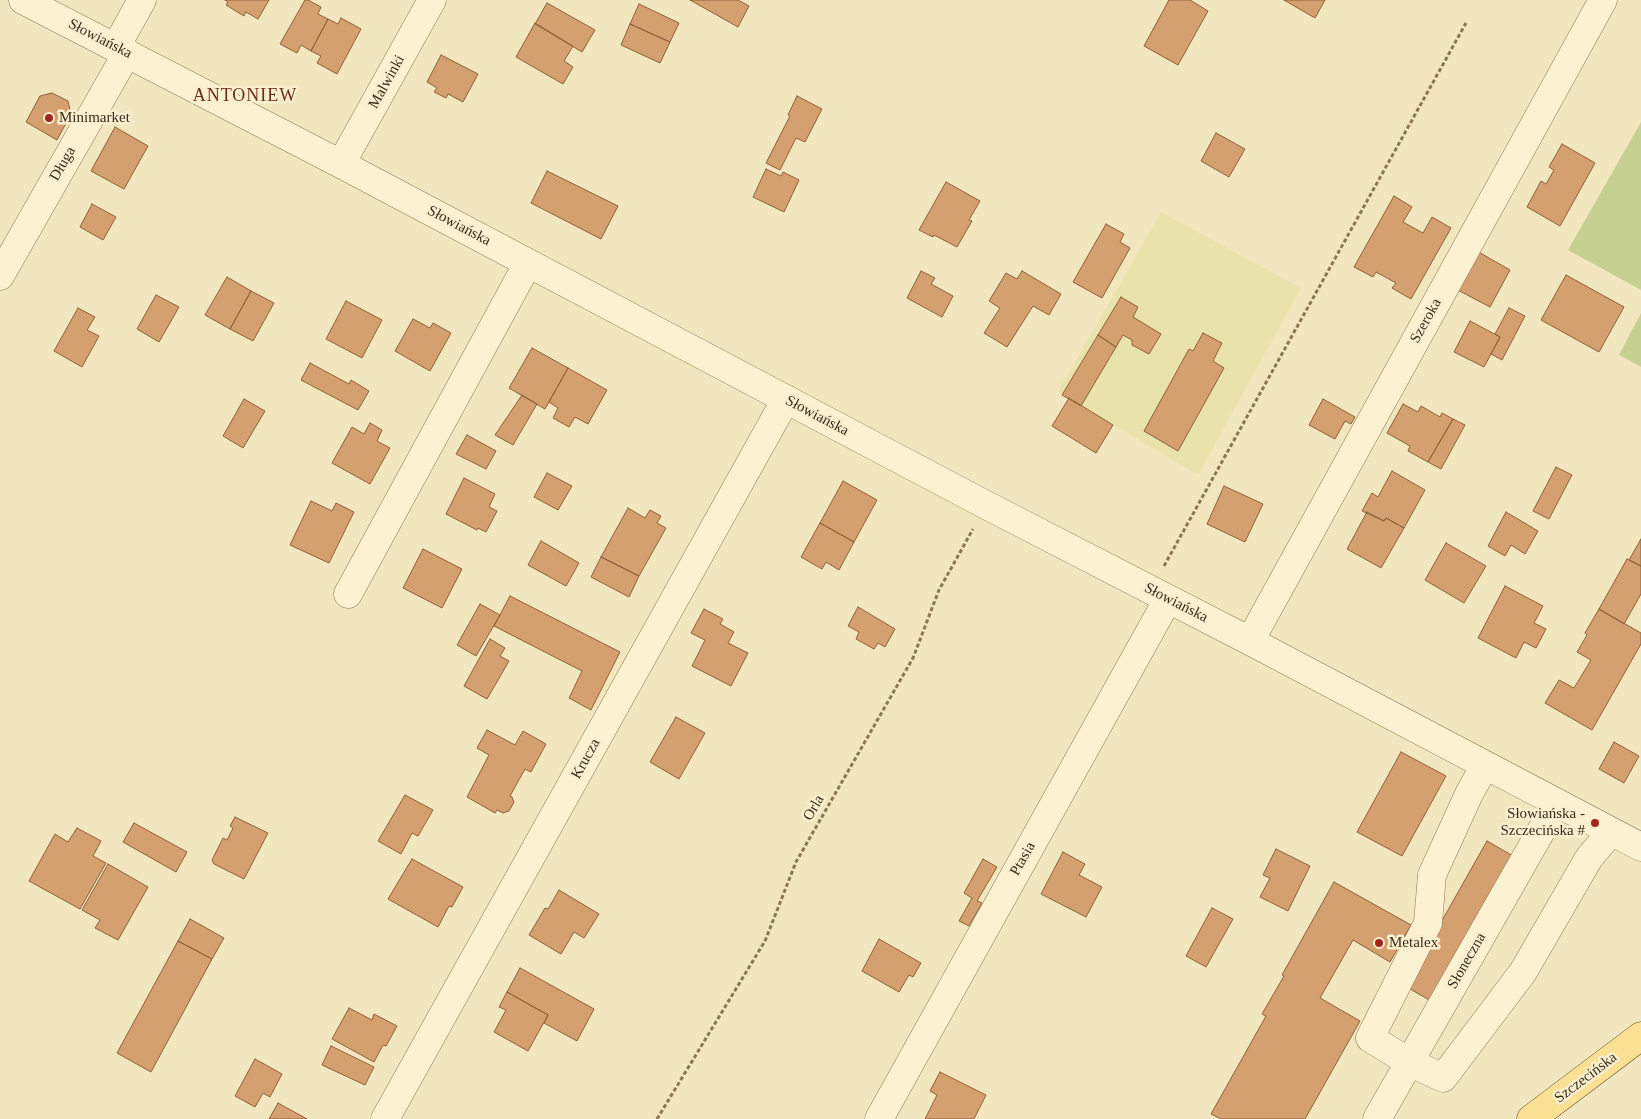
<!DOCTYPE html>
<meta charset="utf-8">
<style>
body{margin:0}
canvas{display:block;background:#f2e6be}
</style>
<canvas width="1641" height="1119"></canvas>
<script>
const context = document.querySelector('canvas').getContext('2d');
context.lineJoin = 'round';
function fill(path, color) {
  context.fillStyle = color;
  context.fill(path, 'evenodd');
}
function poly(rows) {
  const path = new Path2D();
  for (const r of rows) {
    path.moveTo(r[0], r[1]);
    for (let i = 2; i < r.length; i += 2) path.lineTo(r[i], r[i + 1]);
  }
  return path;
}
function strokePath(path, color, width, dash) {
  context.strokeStyle = color;
  context.lineWidth = width;
  context.lineCap = dash ? 'butt' : 'round';
  context.setLineDash(dash || []);
  context.stroke(path);
}
function drawText(font, color, halo, rows, align = 'center') {
  context.font = font + ' Georgia,serif';
  context.lineWidth = 5;
  context.setLineDash([]);
  context.textBaseline = 'middle';
  context.strokeStyle = halo;
  context.fillStyle = color;
  for (const [text, x, y, turn = 0] of rows) {
    context.save();
    context.translate(x, y);
    context.rotate((+turn || 0) * Math.PI / 180);
    context.textAlign = isNaN(turn) ? turn : align;
    if (halo) context.strokeText(text, 0, 0);
    context.fillText(text, 0, 0);
    context.restore();
  }
}
fill(poly([
 [1161,212,1301,288,1198,475,1058,392]
]), '#e9e3ab');
fill(poly([
 [1641,122,1641,290,1568,250],
 [1641,313,1641,367,1619,355]
]), '#c6d191');
const building = poly([
 [225,0,269,0,258,19,246,12,244,16,226,5,228,2,225,0],
 [305,0,308,0,321,7,318,14,328,19,311,51,301,45,297,53,280,44,305,0],
 [690,0,738,0,749,6,738,27,690,0],
 [1169,0,1190,0,1208,11,1178,65,1144,46,1169,0],
 [1284,0,1325,0,1315,18,1284,0],
 [547,3,595,30,582,52,535,24,547,3],
 [639,4,679,23,670,42,630,24,639,4],
 [341,18,361,29,337,74,317,63,321,56,311,51,328,19,338,24,341,18],
 [535,23,573,46,564,61,573,67,563,84,516,57,535,23],
 [630,24,670,42,660,63,621,45,630,24],
 [441,55,478,74,463,102,448,94,446,98,434,92,437,88,427,82,441,55],
 [52,93,68,101,71,114,57,140,26,122,40,96,52,93],
 [797,96,822,109,805,142,796,138,780,170,766,163,790,116,788,115,797,96],
 [115,127,148,146,124,189,91,171,115,127],
 [1216,133,1245,149,1229,177,1201,161,1216,133],
 [1562,144,1595,163,1560,226,1527,207,1541,181,1546,184,1554,170,1549,167,1562,144],
 [766,169,781,176,783,172,799,180,784,212,753,197,766,169],
 [547,171,618,206,601,239,531,203,547,171],
 [946,182,980,201,969,220,972,221,957,247,934,235,933,237,919,230,946,182],
 [1394,196,1412,207,1403,222,1423,233,1432,217,1451,228,1411,299,1392,288,1396,283,1376,272,1373,277,1354,267,1394,196],
 [92,204,116,217,103,240,80,227,92,204],
 [1106,224,1124,234,1120,242,1130,248,1102,298,1073,282,1106,224],
 [1475,250,1510,270,1490,307,1454,288,1475,250],
 [921,271,935,278,931,284,953,296,942,317,907,298,921,271],
 [1022,271,1061,294,1049,315,1033,306,1007,347,984,333,1000,308,989,301,1006,273,1017,279,1022,271],
 [1566,275,1624,307,1599,352,1541,320,1566,275],
 [227,277,251,291,230,329,205,315,227,277],
 [251,291,274,303,253,341,230,329,251,291],
 [156,295,179,307,159,342,137,329,156,295],
 [1121,297,1138,307,1133,317,1161,334,1149,354,1132,345,1132,340,1123,335,1116,347,1098,335,1121,297],
 [346,301,382,320,362,358,326,339,346,301],
 [78,308,95,317,87,330,99,336,82,367,54,351,78,308],
 [1509,308,1525,316,1502,360,1491,354,1500,337,1495,334,1509,308],
 [413,319,430,328,433,323,451,333,430,371,395,351,413,319],
 [1470,321,1500,337,1484,367,1454,352,1470,321],
 [1203,333,1222,343,1213,361,1224,368,1178,451,1144,431,1189,349,1193,351,1203,333],
 [1098,335,1116,347,1081,406,1062,395,1098,335],
 [532,348,568,368,545,409,509,388,532,348],
 [310,363,349,384,351,380,369,391,358,410,301,380,310,363],
 [568,368,607,390,588,424,575,417,569,427,553,418,558,408,549,402,568,368],
 [522,395,537,404,513,445,495,435,522,395],
 [1069,398,1113,425,1096,453,1052,426,1069,398],
 [244,399,265,411,243,448,223,436,244,399],
 [1323,399,1355,417,1351,424,1345,421,1335,439,1309,425,1323,399],
 [1403,404,1418,412,1421,406,1440,417,1442,413,1453,419,1428,462,1408,451,1410,446,1387,433,1403,404],
 [1453,419,1465,425,1441,469,1428,462,1453,419],
 [370,423,382,430,377,441,390,448,370,484,332,463,352,427,364,434,370,423],
 [467,435,496,451,486,469,456,454,467,435],
 [1556,467,1572,475,1549,519,1533,511,1556,467],
 [1392,471,1425,490,1404,528,1386,518,1384,521,1362,511,1372,493,1378,497,1392,471],
 [547,473,572,486,558,510,534,497,547,473],
 [464,478,495,494,489,507,497,511,486,532,478,528,477,530,446,514,464,478],
 [843,481,877,500,854,542,820,523,843,481],
 [1224,486,1263,504,1245,542,1207,524,1224,486],
 [311,501,332,511,336,503,354,512,329,563,290,545,311,501],
 [628,508,645,518,650,510,661,516,657,523,666,528,639,576,601,557,628,508],
 [1367,512,1384,521,1386,518,1404,528,1381,568,1347,549,1367,512],
 [1506,512,1538,531,1525,554,1511,545,1505,556,1488,546,1506,512],
 [820,523,854,542,839,570,826,562,822,569,801,557,820,523],
 [1641,539,1641,566,1629,560,1641,539],
 [541,541,579,563,566,586,528,565,541,541],
 [1446,543,1486,566,1464,603,1425,580,1446,543],
 [423,549,462,569,442,608,403,588,423,549],
 [601,557,639,576,629,597,591,577,601,557],
 [1627,559,1641,566,1641,594,1624,624,1599,609,1627,559],
 [1505,586,1543,606,1534,623,1546,629,1536,648,1524,642,1516,658,1478,638,1505,586],
 [510,596,620,652,591,710,569,698,582,671,494,626,510,596],
 [480,604,500,615,476,656,457,645,480,604],
 [858,607,895,629,885,647,878,643,874,649,856,639,859,632,848,626,858,607],
 [704,609,723,619,720,624,734,632,728,643,748,653,731,686,692,666,705,640,691,633,704,609],
 [1599,609,1641,633,1641,644,1592,730,1545,703,1559,680,1574,688,1591,660,1577,652,1587,635,1585,633,1599,609],
 [490,639,505,648,500,656,509,661,487,699,464,686,490,639],
 [676,717,705,733,679,779,650,762,676,717],
 [487,730,515,745,523,731,546,744,531,772,525,769,510,796,512,797,514,802,509,811,503,813,497,810,495,813,467,797,489,755,477,748,487,730],
 [1614,742,1639,756,1624,783,1599,769,1614,742],
 [1401,752,1446,776,1402,856,1357,832,1401,752],
 [405,795,433,810,418,836,412,833,401,854,378,841,405,795],
 [235,817,268,833,244,879,214,864,212,860,223,838,227,840,233,828,230,826,235,817],
 [134,823,187,852,176,872,123,842,134,823],
 [77,828,101,841,93,856,106,863,80,909,29,881,55,834,68,842,77,828],
 [1487,841,1513,856,1431,1001,1405,986,1487,841],
 [1276,849,1310,866,1288,911,1260,897,1270,878,1263,875,1276,849],
 [1063,852,1085,864,1079,875,1102,887,1086,917,1041,894,1063,852],
 [412,859,463,887,452,907,449,906,438,927,388,899,412,859],
 [983,859,997,867,977,901,982,903,969,926,959,921,972,898,964,893,983,859],
 [108,864,148,887,118,940,95,928,100,920,82,910,108,864],
 [1334,882,1411,925,1390,962,1353,940,1320,998,1360,1021,1305,1119,1221,1119,1211,1114,1266,1016,1262,1014,1284,976,1282,975,1334,882],
 [559,890,599,914,584,938,574,932,561,954,529,935,545,908,548,909,559,890],
 [1212,908,1233,919,1206,967,1186,956,1212,908],
 [190,919,224,938,212,959,178,941,190,919],
 [879,939,921,963,913,977,909,975,899,992,862,971,879,939],
 [178,941,212,959,151,1072,117,1053,178,941],
 [520,968,594,1009,577,1041,544,1023,548,1015,507,992,520,968],
 [507,992,548,1015,528,1051,494,1032,506,1010,499,1007,507,992],
 [349,1008,372,1020,374,1014,397,1026,386,1046,383,1045,374,1062,332,1039,349,1008],
 [331,1046,374,1067,365,1085,322,1065,331,1046],
 [255,1059,282,1074,270,1097,263,1093,255,1107,235,1096,255,1059],
 [940,1072,986,1095,974,1119,925,1119,937,1095,930,1091,940,1072],
 [278,1103,307,1119,269,1119,278,1103]
]);
fill(building, '#d5a070');
strokePath(building, '#8e6038', 1);
const minor = poly([
 [23,0,341,164,986,505,1250,641,1641,847],
 [116,47,142,0],
 [341,164,432,0],
 [0,276,127,53],
 [348,594,528,263],
 [1250,641,1603,0],
 [1485,765,1469,794,1432,875,1428,923,1370,1038,1409,1062,1443,1078,1523,972,1589,858,1611,832],
 [385,1119,786,399],
 [879,1119,1168,599],
 [1377,1119,1557,803]
]);
const major = poly([
 [1531,1119,1641,1036]
]);
strokePath(minor, '#8d7655', 29);
strokePath(major, '#5a432a', 29);
strokePath(poly([
 [1164,566,1466,23],
 [657,1119,765,941,796,862,913,658,939,590,973,529]
]), '#8d7655', 3, [4, 2.5]);
strokePath(minor, '#fcf2d2', 28);
strokePath(major, '#fae092', 28);
for (const [x, y, r, color] of [
 [49,118,5,"#a2261f"],
 [1595,823,5,"#a2261f"],
 [1379,943,5,"#a2261f"]
]) {
  const dot = new Path2D();
  dot.arc(x, y, r, 0, 2 * Math.PI);
  context.fillStyle = color;
  context.fill(dot);
  strokePath(dot, '#f9efcf', 2);
}
drawText('15px', '#3b2c1b', '#f9efcf', [
 ["Słowiańska",100,39,27],
 ["Malwinki",387,82,-61],
 ["Długa",63,164,-60],
 ["Słowiańska",459,226,28],
 ["Szeroka",1426,321,-61],
 ["Słowiańska",817,416,28],
 ["Słowiańska",1176,603,27],
 ["Krucza",586,759,-61],
 ["Orla",814,808,-60],
 ["Ptasia",1023,859,-61],
 ["Słoneczna",1467,961,-60],
 ["Szczecińska",1586,1078,-37]
]);
drawText('15px', '#3b2c1b', '#f9efcf', [
 ["Minimarket",59,118],
 ["Słowiańska -",1585,814,"right"],
 ["Szczecińska #",1585,831,"right"],
 ["Metalex",1389,943]
], 'left');
context.letterSpacing = '1px';
drawText('18px', '#6c2e16', '#f9efcf', [
 ["ANTONIEW",245,96]
]);
context.letterSpacing = '0px';
</script>
